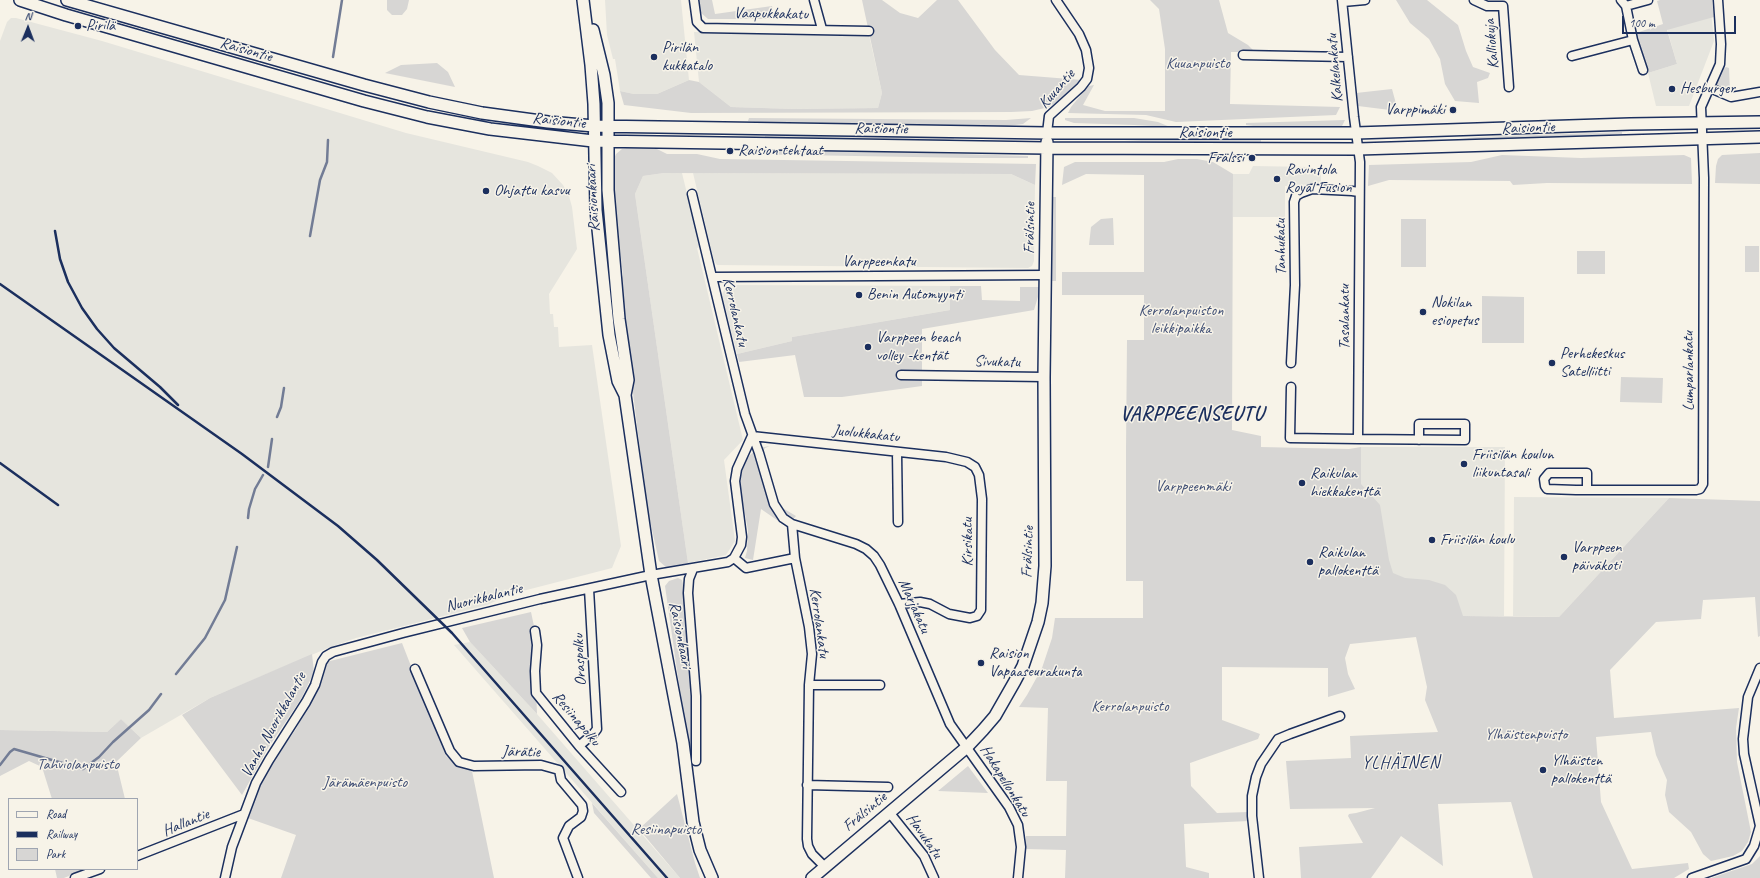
<!DOCTYPE html>
<meta charset="utf-8">
<style>
body{margin:0}
#map{position:relative;width:1760px;height:878px;overflow:hidden;background:#f7f3e8;font-family:Caveat,sans-serif}
canvas{display:block}
.legend{position:absolute;left:8px;top:798px;width:130px;height:72px;box-sizing:border-box;background:#f7f3e8;border:1px solid #9fa5b1;margin:0;padding:5px 7px;list-style:none;font-size:12px;color:#1b2f5e}
.legend li{display:flex;align-items:center;gap:8px;height:20px}
.legend b{width:20px;border:1px solid #9fa5b1}
.north{position:absolute;left:8px;top:8px;width:40px;height:40px;-webkit-text-stroke:3px #f7f3e8;paint-order:stroke;rotate:1deg;font-size:11px;font-weight:700;line-height:16px;text-align:center;color:#1b2f5e}
.north::after{content:'';display:block;margin:auto;width:14px;height:18px;background:#1b2f5e;clip-path:polygon(50% 0,100% 100%,50% 72%,0 100%)}
.scale{position:absolute;left:1622px;top:16px;width:114px;height:18px;box-sizing:border-box;border:2px solid #1b2f5e;border-top:0;padding-left:5px;font-size:12px;line-height:14px;white-space:nowrap;color:#1b2f5e;-webkit-text-stroke:3px #f7f3e8;paint-order:stroke}
</style>
<div id="map">
<canvas width="1760" height="878"></canvas>
<ul class="legend">
<li><b style="height:5px;background:#f7f3e8"></b>Road</li>
<li><b style="height:5px;background:#1b2f5e"></b>Railway</li>
<li><b style="height:11px;background:#d7d6d4"></b>Park</li>
</ul>
<div class="north">N</div>
<div class="scale">100 m</div>
</div>
<script>
const context = document.querySelector('canvas').getContext('2d');
context.lineJoin = 'round';
function fill(path, color) {
  context.fillStyle = color;
  context.fill(path, 'evenodd');
}
function poly(rows) {
  const path = new Path2D();
  for (const r of rows) {
    path.moveTo(r[0], r[1]);
    for (let i = 2; i < r.length; i += 2) path.lineTo(r[i], r[i + 1]);
  }
  return path;
}
function strokePath(path, color, width, dash) {
  context.strokeStyle = color;
  context.lineWidth = width;
  context.lineCap = dash ? 'butt' : 'round';
  context.setLineDash(dash || []);
  context.stroke(path);
}
function drawText(font, color, halo, rows, align = 'center') {
  context.font = font + ' Caveat,sans-serif';
  context.lineWidth = 3;
  context.setLineDash([]);
  context.textBaseline = 'middle';
  context.strokeStyle = halo;
  context.fillStyle = color;
  for (const [text, x, y, turn = 0] of rows) {
    context.save();
    context.translate(x, y);
    context.rotate((+turn || 0) * Math.PI / 180);
    context.textAlign = isNaN(turn) ? turn : align;
    if (halo) context.strokeText(text, 0, 0);
    context.fillText(text, 0, 0);
    context.restore();
  }
}
fill(poly([
 [605,0,681,0,689,80,657,94,634,94,620,91,615,59,613,59,607,35],
 [1710,0,1714,41,1689,106,1656,106,1648,73,1677,64,1660,4],
 [11,18,16,18,102,41,406,133,528,162,538,166,552,173,563,185,569,196,572,207,577,249,549,294,550,314,553,314,554,327,558,327,559,347,592,345,621,546,612,568,511,594,487,605,356,638,328,648,210,698,141,738,121,719,107,732,0,730,0,41,7,22],
 [694,32,869,35,882,93,878,108,794,109,731,107,699,82],
 [1253,166,1310,167,1321,172,1321,186,1285,186,1285,217,1233,217,1233,174,1249,174],
 [664,173,682,173,700,247,697,248,743,440,724,460,735,541,726,555,688,563,635,194,643,176],
 [693,173,1011,174,1035,185,1034,261,1032,266,1028,268,717,265,714,261],
 [731,285,950,286,950,310,792,337,792,341,737,354,722,295,725,288],
 [1361,447,1505,447,1504,616,1360,617],
 [1514,497,1669,498,1559,617,1513,616],
 [470,642,537,714,680,878,658,878,454,645]
]), '#e6e5de');
fill(poly([
 [387,0,409,0,407,9,402,15,392,15,387,10],
 [699,0,712,0,715,14,772,6,775,19,708,19,700,12],
 [862,0,882,0,900,13,918,18,937,0,958,0,995,50,1019,75,1082,80,1060,100,1049,107,1032,111,1011,112,691,113,624,105,620,91,634,94,657,94,689,80,699,82,731,107,794,109,878,108,882,93],
 [1150,0,1219,0,1228,33,1248,45,1253,50,1252,52,1231,52,1230,104,1340,107,1336,115,1176,122,1146,115,1068,113,1071,107,1084,91,1089,86,1094,85,1083,105,1105,111,1165,111,1165,49,1159,9],
 [1396,0,1427,0,1458,25,1466,51,1473,67,1490,73,1488,78,1477,82,1479,103,1455,101,1445,84,1440,59,1429,39,1410,23],
 [1660,0,1712,0,1714,17,1667,30,1677,64,1648,73,1636,33,1663,24,1657,1],
 [437,63,448,72,455,87,385,73,401,65],
 [1726,67,1729,68,1730,92,1728,94,1715,86,1723,69],
 [1392,89,1398,111,1358,106,1356,93],
 [749,118,1006,120,1031,118,1023,124,1007,126,782,124,748,121],
 [1065,118,1134,118,1158,122,1170,127,1134,125,1074,123,1065,120],
 [1345,120,1342,126,1333,129,1268,128,1246,125,1246,123],
 [1622,132,1622,134,1577,138,1432,142,1478,137],
 [786,135,954,136,954,139,936,141,765,139,765,136],
 [1175,138,1261,139,1261,144,1124,141],
 [630,147,653,147,667,154,697,154,720,159,1036,164,1035,185,1011,174,664,173,643,176,635,194,688,563,667,568,659,561,647,507,620,286,623,275,612,180,613,161,616,154,622,149],
 [767,151,863,151,1028,156,1028,158,971,158,741,154,742,152],
 [1760,153,1760,184,1715,183,1716,166,1718,159,1722,155],
 [1502,155,1581,158,1684,155,1691,158,1692,184,1547,183,1513,185,1510,181,1389,180,1368,186,1369,165,1471,162],
 [1178,159,1197,159,1213,162,1233,174,1232,430,1261,436,1261,447,1349,449,1361,447,1361,484,1380,505,1389,560,1393,573,1405,578,1429,580,1445,585,1456,595,1463,616,1559,617,1669,498,1760,501,1760,636,1758,637,1755,597,1703,600,1701,619,1656,622,1610,670,1614,718,1739,708,1736,728,1737,762,1751,832,1748,842,1742,851,1733,856,1711,861,1703,854,1691,832,1669,812,1665,795,1667,780,1656,755,1651,732,1596,737,1601,802,1632,869,1688,863,1689,869,1674,878,1533,878,1511,802,1438,804,1443,866,1401,836,1371,878,1301,878,1299,847,1363,843,1348,816,1349,814,1356,813,1375,808,1290,809,1286,761,1351,758,1350,736,1438,732,1425,700,1427,687,1416,637,1350,644,1345,658,1348,674,1355,689,1328,697,1328,668,1222,667,1222,720,1260,734,1258,739,1190,763,1191,786,1217,813,1249,812,1249,821,1184,824,1186,867,1209,873,1209,878,1065,878,1066,850,1026,849,1026,836,1066,836,1067,781,1046,781,1048,708,1019,707,1027,695,1042,668,1052,638,1055,618,1143,618,1143,581,1126,581,1126,448,1127,340,1144,340,1144,295,1062,295,1062,272,1144,272,1144,175,1086,174,1062,185,1064,167,1075,162,1164,162],
 [1053,197,1056,197,1056,281,1051,281],
 [1113,218,1114,245,1089,245,1091,227,1101,219],
 [1401,219,1426,219,1426,267,1401,267],
 [1745,246,1759,246,1759,272,1745,272],
 [1577,251,1605,251,1605,274,1577,274],
 [950,286,981,286,982,300,1020,301,1020,287,1041,287,1034,310,922,329,922,386,842,397,804,397,795,355,739,362,737,354,792,341,792,337,950,310],
 [1482,296,1524,297,1524,343,1482,343],
 [1621,377,1663,378,1662,403,1620,402],
 [770,446,765,448,762,454,774,493,781,507,796,516,787,527,761,509,753,560,745,558,747,551,748,530,741,493,740,480,743,465,750,455,758,448],
 [678,578,682,580,684,588,693,728,692,775,665,586,669,581],
 [531,612,538,645,536,687,537,714,470,642,462,628],
 [402,643,446,756,472,771,494,878,281,878,296,835,248,818,260,785,273,761,296,729,320,682,326,662],
 [312,654,314,672,301,699,268,748,242,795,182,715,210,698],
 [121,719,141,738,116,762,125,799,52,799,42,767,29,761,0,776,0,730,107,732],
 [968,766,988,793,938,791],
 [677,794,695,863,700,878,680,878,639,829],
 [592,803,658,878,651,878,594,813],
 [1760,856,1760,878,1711,878,1752,864],
 [55,869,86,869,64,878,57,878]
]), '#d7d6d4');
strokePath(poly([
 [333,57,342,0],
 [310,236,320,180,327,162,328,140],
 [277,417,281,407,284,388],
 [268,467,272,439],
 [248,518,249,509,255,489,263,475],
 [176,674,205,638,225,600,237,547],
 [0,765,10,752,14,749,83,769,99,757,113,742,149,710,161,694]
]), '#727c95', 2.5);
const street = poly([
 [694,0,697,22,703,28,869,31],
 [814,0,822,29],
 [1342,0,1354,117,1360,162,1358,439,1465,440,1465,424,1419,424,1419,440],
 [1474,0,1487,6,1503,6,1509,87],
 [1621,0,1626,6,1648,0],
 [1343,2,1365,0],
 [1626,6,1633,40,1643,70],
 [1243,55,1348,57],
 [1572,56,1633,40],
 [1710,88,1731,97,1760,92],
 [1047,133,1049,116,1081,87,1087,79,1089,68,1086,50,1079,34,1056,0],
 [692,194,745,414,759,453,774,504,783,518,792,524,795,558,809,627,812,654,809,685,807,839,808,846,812,854,825,867],
 [713,277,1045,275],
 [1291,363,1295,285,1294,202,1296,196,1301,193,1312,189,1352,191,1359,192],
 [901,375,1044,377],
 [1291,387,1290,438,1358,439],
 [897,452,898,522],
 [1587,490,1587,473,1549,473,1544,479,1545,486,1547,489,1576,490,1696,490,1700,489,1703,484,1704,178,1701,107,1720,64,1721,44,1718,0],
 [792,524,856,544,866,549,874,556,880,565,899,604,950,724,1009,807,1018,825,1021,847,1018,878],
 [734,558,746,568,795,558],
 [693,569,689,579,688,593,696,696,696,761],
 [535,631,537,645,535,671,536,693,579,746,621,792],
 [415,669,450,751,459,762,474,766,541,765,559,770,561,780,582,805,583,811,581,817,569,826,563,838,578,878],
 [809,685,880,685],
 [579,746,594,733,597,729,589,589],
 [807,785,888,787],
 [889,812,924,856,934,878],
 [137,856,244,814],
 [75,878,100,869],
 [225,878,232,847,256,783,269,760,306,702,315,685,322,662,326,656,333,652,403,633,540,599,651,575,728,562,734,558,741,545,742,537,735,481,737,469,752,436,946,457,967,462,975,467,979,475,982,499,981,610,977,616,970,618,949,614,930,604,920,602,899,604],
 [1259,878,1252,816,1252,796,1256,777,1261,764,1278,739,1290,734,1340,716],
 [1692,878,1746,859,1754,846,1760,826,1744,754,1743,739,1748,697,1760,668]
]);
const secondary = poly([
 [20,0,66,15,364,101,427,117,490,129,593,141,1046,148,1358,149,1760,137],
 [67,0,364,85,429,102,482,113,548,122,594,126,1047,133,1356,133,1630,124,1760,122],
 [583,0,591,65,594,104,596,210,609,335,618,381,625,395,651,575,683,743,693,822,700,850,712,878],
 [593,30,604,75,608,103,608,190,619,319,628,380,625,395],
 [812,878,967,747,983,730,995,716,1015,681,1023,666,1038,622,1042,603,1045,566,1044,377,1047,142]
]);
strokePath(street, '#1b2f5e', 11);
strokePath(secondary, '#1b2f5e', 14);
strokePath(street, '#f7f3e8', 8);
strokePath(secondary, '#f7f3e8', 11);
strokePath(poly([
 [55,231,60,259,68,282,82,308,97,329,114,348,160,387,178,405],
 [0,284,242,454,338,526,377,560,452,633,667,878],
 [0,463,58,505]
]), '#1b2f5e', 2.5);
for (const [x, y, r, color] of [
 [78,26,4,"#1b2f5e"],
 [654,57,4,"#1b2f5e"],
 [1672,89,4,"#1b2f5e"],
 [1453,110,4,"#1b2f5e"],
 [730,151,4,"#1b2f5e"],
 [1252,158,4,"#1b2f5e"],
 [1277,179,4,"#1b2f5e"],
 [486,191,4,"#1b2f5e"],
 [859,295,4,"#1b2f5e"],
 [1423,312,4,"#1b2f5e"],
 [868,347,4,"#1b2f5e"],
 [1552,363,4,"#1b2f5e"],
 [1464,464,4,"#1b2f5e"],
 [1302,483,4,"#1b2f5e"],
 [1432,540,4,"#1b2f5e"],
 [1564,557,4,"#1b2f5e"],
 [1310,562,4,"#1b2f5e"],
 [981,663,4,"#1b2f5e"],
 [1543,770,4,"#1b2f5e"]
]) {
  const dot = new Path2D();
  dot.arc(x, y, r, 0, 2 * Math.PI);
  context.fillStyle = color;
  context.fill(dot);
  strokePath(dot, '#f7f3e8', 1.5);
}
drawText('16px', '#1b2f5e', '#f7f3e8', [
 ["Vaapukkakatu",771,14,1],
 ["Kalliokuja",1492,44,-95],
 ["Raisiontie",246,50,16],
 ["Kalkelankatu",1335,68,-95],
 ["Kuuantie",1057,89,-49],
 ["Raisiontie",559,121,6],
 ["Raisiontie",1528,128,-2],
 ["Raisiontie",881,129,1],
 ["Raisiontie",1205,133],
 ["Raisionkaari",593,198,-93],
 ["Frälsintie",1030,228,-89],
 ["Tanhukatu",1281,247,-91],
 ["Varppeenkatu",879,262],
 ["Kerrolankatu",735,312,77],
 ["Tasalankatu",1345,317,-90],
 ["Sivukatu",997,362,1],
 ["Lumparlankatu",1689,371,-90],
 ["Juolukkakatu",866,434,6],
 ["Kirsikatu",968,542,-90],
 ["Frälsintie",1028,552,-88],
 ["Nuorikkalantie",484,598,-14],
 ["Marjakatu",914,606,66],
 ["Kerrolankatu",819,623,82],
 ["Raisionkaari",680,635,79],
 ["Oraspolku",580,660,-93],
 ["Resiinapolku",576,719,50],
 ["Vanha Nuorikkalantie",274,725,-61],
 ["Järätie",521,752,1],
 ["Hakapellonkatu",1005,781,58],
 ["Frälsintie",865,812,-40],
 ["Hallantie",186,823,-22],
 ["Havukatu",924,836,55]
]);
drawText('16px', '#1b2f5e', '#f7f3e8', [
 ["Pirilä",86,26],
 ["Pirilän",662,48],
 ["kukkatalo",662,66],
 ["Hesburger",1680,89],
 ["Varppimäki",1445,110,"right"],
 ["Raision tehtaat",738,151],
 ["Frälssi",1244,158,"right"],
 ["Ravintola",1285,170],
 ["Royal Fusion",1285,188],
 ["Ohjattu kasvu",494,191],
 ["Benin Automyynti",867,295],
 ["Nokilan",1431,303],
 ["esiopetus",1431,321],
 ["Varppeen beach",876,338],
 ["volley -kentät",876,356],
 ["Perhekeskus",1560,354],
 ["Satelliitti",1560,372],
 ["Friisilän koulun",1472,455],
 ["liikuntasali",1472,473],
 ["Raikulan",1310,474],
 ["hiekkakenttä",1310,492],
 ["Friisilän koulu",1440,540],
 ["Varppeen",1572,548],
 ["päiväkoti",1572,566],
 ["Raikulan",1318,553],
 ["pallokenttä",1318,571],
 ["Raision",989,654],
 ["Vapaaseurakunta",989,672],
 ["Ylhäisten",1551,761],
 ["pallokenttä",1551,779]
], 'left');
drawText('16px', '#415076', '#f7f3e8', [
 ["Kuuanpuisto",1198,64],
 ["Kerrolanpuiston",1181,311],
 ["leikkipaikka",1181,329],
 ["Varppeenmäki",1193,487],
 ["Kerrolanpuisto",1130,707],
 ["Ylhäistenpuisto",1526,735],
 ["Tahviolanpuisto",78,765],
 ["Järämäenpuisto",365,783],
 ["Resiinapuisto",666,830]
]);
context.letterSpacing = '1px';
drawText('17px', '#1b2f5e', '#f7f3e8', [
 ["YLHÄINEN",1401,764]
]);
context.letterSpacing = '0px';
context.letterSpacing = '1px';
drawText('bold 20px', '#1b2f5e', '#f7f3e8', [
 ["VARPPEENSEUTU",1192,415]
]);
context.letterSpacing = '0px';
</script>
